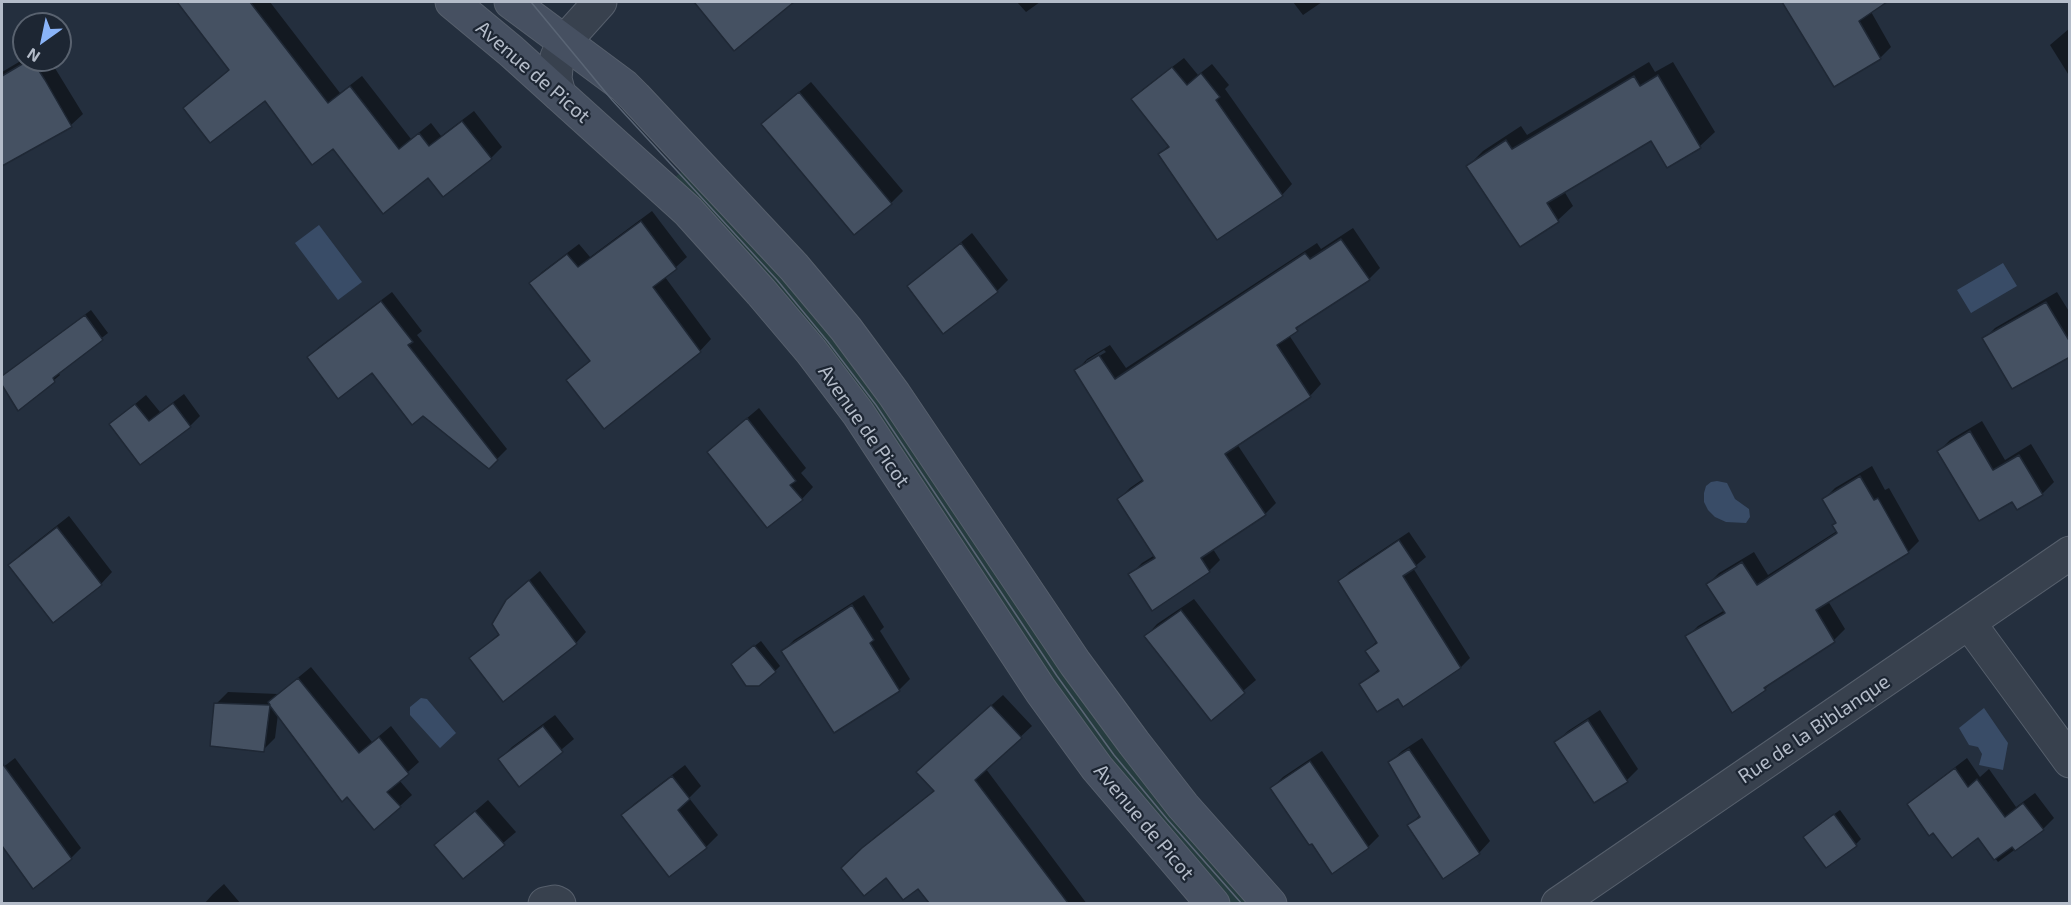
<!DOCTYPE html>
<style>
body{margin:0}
#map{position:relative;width:2071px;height:905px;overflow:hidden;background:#242f3e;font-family:"Exo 2",sans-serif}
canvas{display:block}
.frame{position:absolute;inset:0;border:3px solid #b4bcc9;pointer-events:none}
.north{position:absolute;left:12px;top:12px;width:60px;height:60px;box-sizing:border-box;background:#1d2633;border:2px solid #59626f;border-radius:50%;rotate:213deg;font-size:16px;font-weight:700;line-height:24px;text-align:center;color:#b4bcc9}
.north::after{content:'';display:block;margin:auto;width:21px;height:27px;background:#8ab4f8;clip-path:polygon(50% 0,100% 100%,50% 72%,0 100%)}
</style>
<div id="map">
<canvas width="2071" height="905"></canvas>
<div class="frame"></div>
<div class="north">N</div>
</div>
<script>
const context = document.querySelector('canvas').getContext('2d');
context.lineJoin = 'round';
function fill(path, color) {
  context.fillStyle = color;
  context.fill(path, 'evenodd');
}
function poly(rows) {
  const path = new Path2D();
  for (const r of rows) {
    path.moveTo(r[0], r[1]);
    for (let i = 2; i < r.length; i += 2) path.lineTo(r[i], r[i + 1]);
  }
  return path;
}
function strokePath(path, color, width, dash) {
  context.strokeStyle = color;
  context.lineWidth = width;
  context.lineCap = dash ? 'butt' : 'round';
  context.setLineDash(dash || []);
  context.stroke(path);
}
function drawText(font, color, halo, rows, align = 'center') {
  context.font = font + ' "Exo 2",sans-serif';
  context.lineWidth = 4.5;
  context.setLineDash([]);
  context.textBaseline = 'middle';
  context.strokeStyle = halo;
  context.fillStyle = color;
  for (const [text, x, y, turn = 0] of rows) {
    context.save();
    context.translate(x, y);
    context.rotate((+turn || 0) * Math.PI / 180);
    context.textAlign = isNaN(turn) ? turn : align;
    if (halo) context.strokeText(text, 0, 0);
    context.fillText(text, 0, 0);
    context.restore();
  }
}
fill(poly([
 [687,167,785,275,1255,903,1231,903,1108,761,673,179]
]), '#263c3f');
fill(poly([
 [319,225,362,282,338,300,295,243],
 [2003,263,2017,286,1971,313,1957,290],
 [1717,481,1727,483,1735,499,1749,509,1750,517,1746,523,1726,522,1715,517,1708,510,1704,502,1704,493,1706,486,1711,482],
 [421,698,427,699,456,733,440,748,410,715,410,707],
 [1984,708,2008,743,2003,770,1979,765,1982,754,1978,747,1969,745,1959,728]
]), '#394c67');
fill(poly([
 [179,2,270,2,340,93,362,76,411,139,431,123,441,136,474,111,502,147,491,158,443,195,428,176,333,147,265,99,197,97,230,69],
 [696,2,790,2,735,49],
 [1017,2,1040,2,1026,12],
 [1293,2,1322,2,1303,15],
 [1783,2,1871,2,1874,6,1870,10,1891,47,1880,58,1834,85],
 [2070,28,2070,77,2050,45],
 [1184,58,1198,75,1212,64,1229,85,1225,89,1292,184,1282,195,1160,154,1169,145,1133,99,1143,89],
 [24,59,50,60,83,114,71,125,2,165,2,72],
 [1649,62,1655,72,1673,62,1715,132,1700,146,1652,139,1564,191,1573,206,1558,220,1468,166,1483,151,1521,126,1527,135],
 [811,82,903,191,891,203,775,112],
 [652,211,687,257,665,277,711,339,700,351,604,427,568,380,591,360,531,284,542,272,579,244,590,257],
 [1353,228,1380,268,1369,279,1309,318,1289,335,1321,384,1310,396,1237,444,1276,503,1265,514,1213,549,1220,560,1209,571,1130,575,1142,563,1155,555,1119,499,1130,488,1143,479,1076,371,1087,359,1110,345,1126,368,1317,243,1321,249],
 [1104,350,1106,352,1086,364,1086,361],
 [972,233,1008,280,997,291,944,332,909,286],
 [392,292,422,331,417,335,507,449,489,467,372,371,309,357,319,347],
 [2057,292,2070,313,2070,355,1984,339,1995,328],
 [91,310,108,333,58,372,60,375,54,380,18,408,2,383,2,377],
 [184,394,200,416,190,426,111,424,146,395,160,412],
 [759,408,806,468,801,473,813,487,802,499,720,441],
 [1982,421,2005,460,2031,444,2054,482,2042,494,2012,500,1939,451,1950,440],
 [1872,466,1885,490,1889,488,1919,541,1908,552,1828,601,1845,629,1834,640,1776,678,1765,689,1732,711,1687,637,1698,626,1725,610,1708,584,1719,573,1754,552,1768,575,1837,531,1837,522,1824,499,1835,488],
 [69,516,112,572,101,584,10,565,22,553],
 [1409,532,1426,557,1413,568,1470,658,1461,667,1404,705,1398,697,1361,684,1379,669,1367,651,1377,641,1340,582,1349,572],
 [540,571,586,632,576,643,471,658,500,633,518,590],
 [864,595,884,627,880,631,910,679,899,690,783,651,794,640],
 [1194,599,1256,680,1211,718,1146,636,1157,624],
 [761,641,780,666,775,671,739,658],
 [311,667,372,742,391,726,419,762,399,780,412,795,400,806,278,714,275,738,263,750,216,704,228,692,278,694],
 [1003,695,1032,726,986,769,1087,904,1012,904,993,879,961,904,931,904,918,887,886,876,843,868,875,837,935,790,929,761],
 [1600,710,1638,769,1627,780,1556,742,1568,731],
 [555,715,574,739,519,785,500,759,512,747],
 [1422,738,1490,841,1479,853,1409,825,1420,815,1390,762,1402,751],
 [1322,751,1379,836,1368,847,1272,788,1283,777],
 [15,758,81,848,71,858,33,887,2,844,2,768],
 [1967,758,1980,777,1989,769,2016,807,2035,793,2054,818,2043,829,1998,862,1978,836,1909,805,1920,794],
 [685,765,701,786,689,798,718,835,706,847,669,875,623,816,634,804],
 [488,800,516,832,463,877,436,845],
 [1840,810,1861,839,1856,844,1811,831],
 [224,884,241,904,204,904,213,894]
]), '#0007');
const building = poly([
 [177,2,250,2,328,103,350,86,399,149,419,133,429,146,462,121,492,159,443,197,428,178,383,214,333,149,312,165,265,101,210,143,183,108,229,70,177,2],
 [694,2,794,2,734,51,694,2],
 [1782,2,1887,2,1859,21,1881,59,1834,87,1782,2],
 [29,60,32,60,45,80,72,127,2,166,2,76,29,60],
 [1172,67,1187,85,1201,73,1220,97,1216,100,1283,196,1217,240,1158,154,1169,147,1131,99,1172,67],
 [1658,75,1701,148,1667,168,1651,141,1547,203,1559,222,1520,247,1466,166,1506,140,1512,149,1634,76,1640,86,1658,75],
 [799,92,892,204,854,235,761,124,799,92],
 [641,221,677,269,653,287,701,352,604,429,566,380,590,361,529,283,567,254,578,267,641,221],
 [1341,239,1370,280,1296,328,1298,331,1277,345,1311,397,1225,454,1266,515,1201,558,1210,572,1152,611,1128,574,1155,558,1117,499,1143,481,1074,370,1099,355,1115,379,1305,253,1310,259,1341,239],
 [961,243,998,292,943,334,907,286,961,243],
 [381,301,413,342,408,345,498,460,489,469,423,416,412,425,372,373,338,399,307,357,381,301],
 [2046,302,2070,342,2070,357,2012,389,1982,338,2046,302],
 [85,315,103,340,53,378,55,382,18,411,2,385,2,376,85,315],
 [173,403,191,427,140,465,109,424,135,404,149,421,173,403],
 [747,418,796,481,790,485,803,500,767,528,707,452,747,418],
 [1970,431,1993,470,2019,455,2043,495,2017,510,2012,502,1979,521,1937,451,1970,431],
 [1860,476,1874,500,1878,498,1909,553,1816,610,1835,642,1764,688,1766,690,1732,713,1685,636,1725,613,1706,584,1742,562,1757,585,1837,533,1832,525,1836,523,1822,499,1860,476],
 [57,527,102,585,53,623,8,565,57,527],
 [1399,540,1417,567,1403,576,1461,668,1403,707,1398,699,1377,712,1359,684,1379,671,1365,651,1377,643,1338,581,1399,540],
 [529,580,577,644,503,702,469,658,499,635,492,624,506,600,529,580],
 [852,605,874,640,870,643,900,691,834,733,781,651,852,605],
 [1181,610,1245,693,1211,721,1144,636,1181,610],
 [754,645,776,672,759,686,746,686,731,664,754,645],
 [298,678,359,753,379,737,409,774,387,792,401,807,374,830,347,797,342,802,270,706,264,752,210,746,214,703,270,705,268,702,298,678],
 [991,705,1022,738,975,780,1068,903,929,903,918,889,903,900,886,878,864,896,841,868,862,848,934,791,916,772,991,705],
 [1588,720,1628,782,1594,803,1554,742,1588,720],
 [543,726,563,752,519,787,498,759,543,726],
 [1409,749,1480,854,1443,879,1407,825,1420,817,1388,762,1409,749],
 [1310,761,1369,848,1332,874,1312,844,1309,845,1270,788,1310,761],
 [2,763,72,859,33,889,2,846,2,763],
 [1955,768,1968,787,1977,779,2005,817,2023,803,2044,830,2015,851,2012,847,1994,860,1978,838,1952,858,1933,833,1929,836,1907,804,1955,768],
 [672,776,690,799,678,810,707,848,669,877,621,815,672,776],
 [475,811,505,845,463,879,434,845,475,811],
 [1834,814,1857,846,1826,868,1803,837,1834,814]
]);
fill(building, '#455162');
strokePath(building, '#1f2835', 1.5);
const street = poly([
 [559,94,555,79,557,57,565,41,600,2],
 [1969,623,2070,761],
 [545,904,555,902,559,904],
 [1558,904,2070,553]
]);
const secondary = poly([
 [452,2,511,51,688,211,761,292,811,351,858,413,1041,691,1097,768,1213,904],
 [511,2,624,86,635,97,794,267,846,329,894,394,1075,663,1134,743,1183,806,1270,904]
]);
strokePath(street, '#565f6c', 35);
strokePath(secondary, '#565f6c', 35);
strokePath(street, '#38414e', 33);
strokePath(secondary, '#465061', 33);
strokePath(poly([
 [531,2,612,100,777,280,828,342,876,405,1057,676,1114,755,1167,819,1242,904]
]), '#5a6575', 1.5);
drawText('20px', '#b4bcc9', '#1d2633', [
 ["Avenue de Picot",533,72,41],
 ["Avenue de Picot",864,426,55],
 ["Rue de la Biblanque",1814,729,-34],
 ["Avenue de Picot",1144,822,50]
]);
</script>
